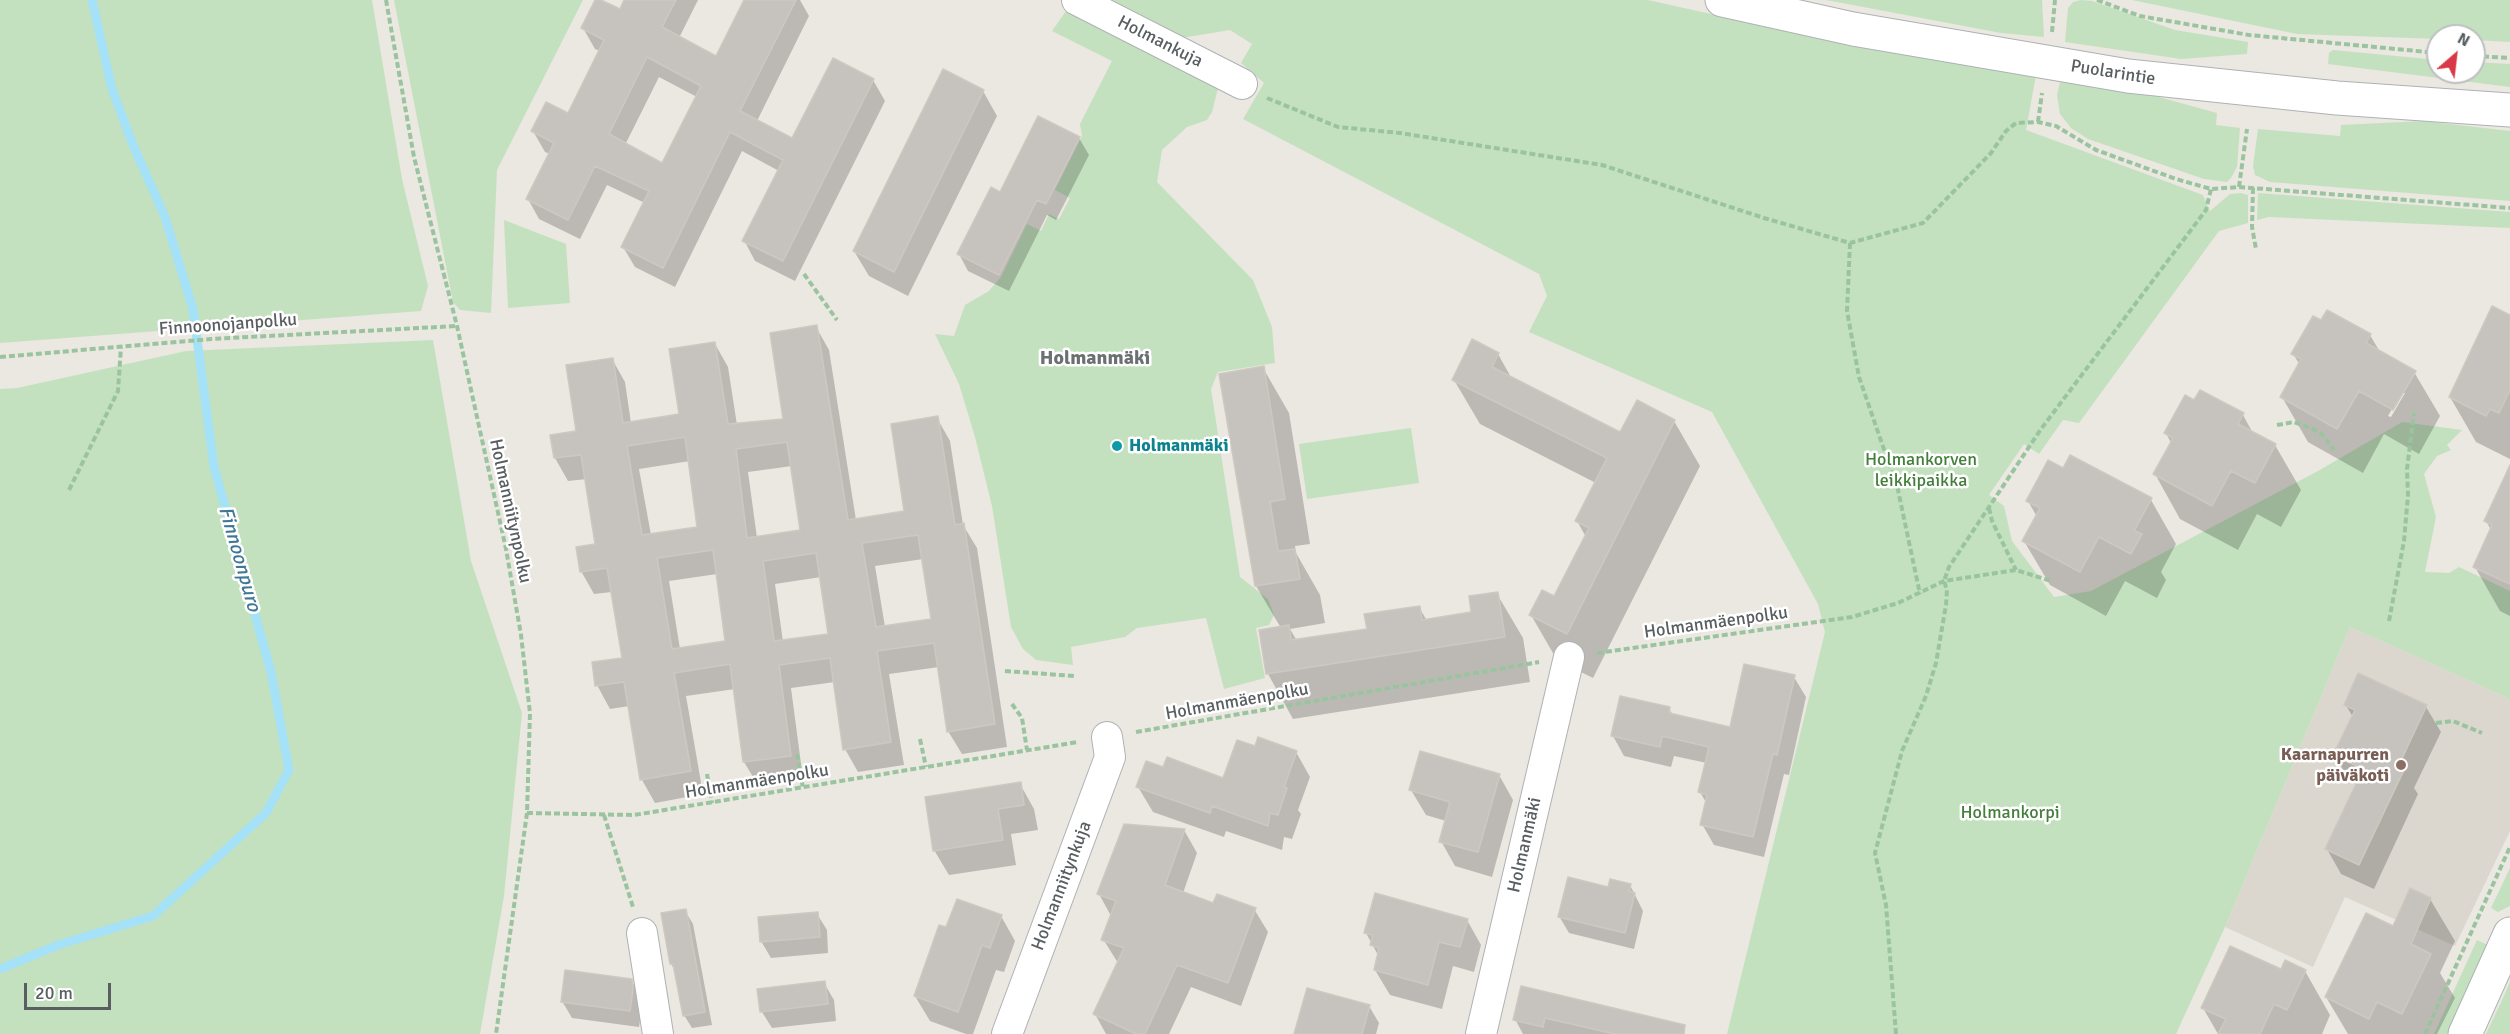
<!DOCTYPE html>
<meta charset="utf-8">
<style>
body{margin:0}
#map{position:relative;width:2510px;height:1034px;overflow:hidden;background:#ebe7e1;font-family:Signika,sans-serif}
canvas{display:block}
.north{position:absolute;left:2426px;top:24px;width:60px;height:60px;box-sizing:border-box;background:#fff;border:2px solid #bdbfc0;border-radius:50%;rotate:28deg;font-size:16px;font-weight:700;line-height:24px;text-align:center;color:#595e61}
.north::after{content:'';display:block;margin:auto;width:21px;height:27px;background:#d93946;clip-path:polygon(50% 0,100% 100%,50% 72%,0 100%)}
.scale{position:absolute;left:24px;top:983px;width:87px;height:27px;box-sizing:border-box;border:3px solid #595e61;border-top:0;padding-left:8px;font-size:18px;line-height:21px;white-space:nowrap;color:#595e61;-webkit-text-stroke:4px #fff;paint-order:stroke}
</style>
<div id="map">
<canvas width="2510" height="1034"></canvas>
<div class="north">N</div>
<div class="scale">20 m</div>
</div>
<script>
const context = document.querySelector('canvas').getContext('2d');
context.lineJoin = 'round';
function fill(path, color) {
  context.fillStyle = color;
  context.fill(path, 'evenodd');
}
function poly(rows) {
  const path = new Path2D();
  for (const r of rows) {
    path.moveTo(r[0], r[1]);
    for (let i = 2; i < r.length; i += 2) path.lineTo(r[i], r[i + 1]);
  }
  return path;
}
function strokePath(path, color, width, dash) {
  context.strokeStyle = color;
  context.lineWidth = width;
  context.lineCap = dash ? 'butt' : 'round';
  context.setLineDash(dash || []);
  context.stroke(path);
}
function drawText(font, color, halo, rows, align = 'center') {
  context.font = font + ' Signika,sans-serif';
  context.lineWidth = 5;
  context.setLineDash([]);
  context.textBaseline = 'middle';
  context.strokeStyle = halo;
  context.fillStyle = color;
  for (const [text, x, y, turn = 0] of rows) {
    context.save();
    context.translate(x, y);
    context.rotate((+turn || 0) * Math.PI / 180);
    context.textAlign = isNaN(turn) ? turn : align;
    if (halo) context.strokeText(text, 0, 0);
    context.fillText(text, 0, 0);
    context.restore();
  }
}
fill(poly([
 [2350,627,2510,699,2510,831,2455,946,2345,897,2313,967,2225,927]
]), '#dbd7cf');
fill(poly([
 [0,0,372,0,402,179,428,286,421,311,0,343],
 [394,0,583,0,497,170,491,313,460,310,453,302],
 [1099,0,1648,0,1787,31,2036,75,2026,130,2203,195,2210,211,2230,194,2241,193,2248,195,2248,223,2219,231,2079,423,2063,420,2039,454,2024,444,1989,495,2004,506,2012,541,2054,597,2091,591,2318,471,2402,422,2462,430,2447,445,2451,450,2437,456,2424,474,2436,517,2425,572,2449,573,2459,567,2510,591,2510,699,2350,627,2225,927,2176,1034,1727,1034,1825,632,1818,604,1712,412,1529,332,1547,296,1539,274,1243,119,1264,83,1241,63,1252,44,1230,30,1175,39],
 [1826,0,2042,0,2044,37,2001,33],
 [2081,0,2092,1,2175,30,2248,42,2247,54,2181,59,2065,42,2068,8,2073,2],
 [2132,0,2510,0,2510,42,2474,40,2474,36,2438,36,2438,39,2297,34],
 [1066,11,1218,88,1212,112,1207,120,1187,127,1162,150,1157,182,1253,280,1272,327,1275,363,1218,372,1211,389,1240,577,1268,599,1274,615,1269,625,1256,628,1265,678,1224,689,1206,618,1137,628,1125,637,1071,647,1073,665,1036,660,1023,649,1011,627,992,506,975,437,959,384,935,334,954,336,965,305,989,291,1001,277,1027,224,1041,231,1049,214,1059,219,1070,198,1055,190,1082,136,1080,124,1112,61,1052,31],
 [2333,50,2438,60,2438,72,2474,72,2474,62,2510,64,2510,87,2328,64,2329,53],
 [2061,78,2115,85,2217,113,2216,125,2240,128,2237,167,2231,178,2227,182,2204,179,2088,139,2071,128,2060,114,2057,95],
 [2424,121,2510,131,2510,201,2270,182,2255,175,2253,166,2258,129,2340,136,2341,125],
 [2258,193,2510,212,2510,228,2269,217,2257,220],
 [504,220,566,244,570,303,508,308],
 [433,340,471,561,522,713,504,896,480,1034,0,1034,0,389,17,388,186,351],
 [1411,428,1419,483,1307,499,1299,444],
 [2510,868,2510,906,2498,912,2491,908],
 [2477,940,2492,947,2452,1034,2434,1034],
 [2510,982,2510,1034,2486,1034,2503,998]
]), '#c4e1bf');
fill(poly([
 [597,0,620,11,626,0,698,0,679,38,717,58,746,0,800,0,809,16,757,121,793,140,873,80,885,101,795,281,755,261,744,240,779,171,742,151,675,287,635,267,623,247,645,203,607,185,580,239,539,219,528,199,550,154,545,152,533,131,568,115,600,51,595,49,583,28],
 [659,77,697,97,663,165,625,145],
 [983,91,997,116,908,296,869,276,854,251],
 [1079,138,1089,155,1056,220,1047,215,1009,291,968,271,959,254,1000,194],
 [2510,317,2510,459,2476,442,2450,397],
 [816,327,829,350,856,520,905,513,937,418,950,441,963,525,977,548,1007,747,962,754,948,731,939,667,889,674,904,765,858,772,845,749,835,682,791,688,803,779,758,785,744,762,735,689,686,696,703,794,655,803,642,780,629,706,610,709,597,685,623,659,612,592,594,594,581,571,597,545,587,479,568,481,555,458,552,436,578,433,612,359,625,382,631,423,681,415,715,344,728,367,737,425,784,420],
 [690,461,699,528,651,535,639,469],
 [792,466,802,531,757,538,748,472],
 [923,559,932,620,885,627,875,566],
 [717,574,726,642,680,649,669,581],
 [821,577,830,635,783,642,775,584],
 [2370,335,2380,352,2414,372,2440,416,2419,454,2384,434,2363,473,2308,442,2282,397,2300,365,2293,354],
 [2401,393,2405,393,2391,417,2388,416],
 [1498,354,1512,379,1621,434,1674,421,1700,466,1593,678,1557,660,1531,615,1555,598,1586,537,1577,521,1596,483,1480,424,1454,380],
 [1263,368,1289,413,1310,544,1295,546,1296,553,1320,595,1325,623,1290,629,1297,641,1368,630,1419,607,1427,621,1473,614,1497,594,1523,638,1530,682,1293,719,1268,674,1261,631,1281,628,1256,586],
 [2195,402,2243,415,2254,435,2275,445,2301,490,2281,527,2257,514,2238,550,2180,519,2155,474,2171,443,2166,433],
 [2063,470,2151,500,2176,544,2161,572,2166,580,2157,598,2125,581,2106,616,2050,585,2024,541,2037,517,2028,501],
 [2510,485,2510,616,2500,611,2475,567,2491,530,2486,521],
 [1794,677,1806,697,1789,775,1784,774,1764,857,1714,845,1702,824,1707,804,1700,792,1707,763,1674,756,1671,767,1624,756,1613,736,1669,709,1673,715,1732,729],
 [2345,704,2426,707,2441,732,2414,788,2418,794,2374,889,2341,874,2327,849,2357,784,2349,780,2335,755,2353,717],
 [1256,748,1296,752,1310,777,1298,810,1301,814,1292,839,1284,837,1282,850,1226,831,1224,837,1153,812,1138,787,1164,769,1224,780],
 [1499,775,1513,800,1492,877,1455,866,1441,841,1446,821,1426,815,1411,790],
 [1020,784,1034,809,1038,830,1011,834,1016,865,949,875,934,850],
 [1184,830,1197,853,1183,893,1214,905,1254,909,1268,932,1241,1006,1191,987,1169,1034,1106,1034,1095,1014,1118,963,1103,939,1111,916,1099,894],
 [1630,885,1643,911,1634,949,1569,933,1559,916,1609,889],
 [2430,899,2455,941,2440,973,2455,998,2437,1034,2348,1034,2326,997,2394,928],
 [685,911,693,924,712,1025,692,1028,684,1015,676,972,671,964],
 [817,914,827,930,828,953,771,958,761,941],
 [1001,916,1015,941,1004,972,996,970,973,1034,966,1034,930,1021,915,996,947,929],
 [1467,920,1481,945,1474,972,1453,966,1442,1009,1390,995,1375,970,1379,957,1366,933],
 [2282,971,2305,971,2330,1015,2322,1034,2218,1034,2203,1008],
 [631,980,641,997,642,1007,639,1027,572,1018,562,1001],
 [824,983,834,1000,836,1021,772,1028,762,1012],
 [1522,988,1658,1034,1523,1034,1515,1019],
 [1369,1006,1379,1023,1376,1034,1296,1034]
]), '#0003');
strokePath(poly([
 [0,969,58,945,153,916,266,813,289,770,271,672,214,467,193,309,165,217,133,145,112,89,92,0]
]), '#a5e1f7', 9);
const building = poly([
 [595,0,601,0,620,9,624,0,676,0,662,27,716,56,744,0,796,0,740,111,792,138,833,58,874,79,783,261,742,241,783,160,730,132,663,268,621,247,649,191,595,166,568,220,526,199,554,143,531,131,546,102,568,113,604,40,581,28,595,0],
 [647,57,701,86,662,163,609,134,647,57],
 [943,69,984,90,894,272,853,251,943,69],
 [1038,116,1080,137,1046,204,1037,200,999,275,957,254,991,187,1000,192,1038,116],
 [2492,306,2510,315,2510,390,2499,413,2490,409,2486,416,2449,397,2492,306],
 [2327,310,2371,334,2366,343,2416,371,2393,410,2359,391,2337,429,2280,397,2301,359,2291,354,2313,316,2321,320,2327,310],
 [817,325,848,520,904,511,891,424,938,416,955,525,964,523,995,724,947,732,934,643,877,651,891,742,843,750,830,658,779,665,791,756,743,762,730,664,674,673,691,771,640,780,624,682,595,686,592,662,622,658,607,568,580,572,576,547,595,544,581,455,554,458,550,435,576,431,566,365,613,358,623,423,679,414,669,349,715,342,728,424,783,419,770,333,817,325],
 [685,437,697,527,642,535,627,446,685,437],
 [787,442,800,530,747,538,736,449,787,442],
 [918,535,931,619,876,627,862,543,918,535],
 [713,550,725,641,672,649,657,558,713,550],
 [816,553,828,634,774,641,763,561,816,553],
 [1472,339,1499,353,1492,367,1620,432,1637,400,1675,420,1567,634,1529,615,1542,590,1554,596,1589,528,1575,521,1607,458,1452,380,1472,339],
 [1264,366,1285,499,1270,502,1278,551,1295,549,1300,579,1255,586,1219,374,1264,366],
 [2200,390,2244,413,2238,424,2276,444,2255,483,2231,471,2212,506,2153,474,2173,438,2164,433,2185,395,2194,400,2200,390],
 [2070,455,2152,498,2134,531,2142,534,2131,554,2099,537,2080,572,2022,541,2040,508,2026,501,2048,460,2063,468,2070,455],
 [2510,465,2510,584,2473,567,2492,525,2484,521,2510,465],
 [1498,592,1505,637,1266,674,1259,630,1289,625,1291,640,1367,629,1364,614,1420,606,1422,620,1471,612,1469,596,1498,592],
 [1744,664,1795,675,1777,755,1773,754,1753,837,1700,825,1707,795,1698,792,1709,747,1662,736,1660,747,1611,736,1620,696,1670,707,1669,713,1730,727,1744,664],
 [2358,673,2427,705,2399,765,2405,768,2359,865,2325,849,2363,769,2333,755,2355,710,2344,705,2358,673],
 [1258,737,1297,751,1284,787,1287,788,1278,815,1270,813,1268,826,1212,806,1210,813,1136,787,1146,761,1163,767,1167,757,1223,778,1237,740,1255,746,1258,737],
 [1420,751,1500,774,1478,852,1439,842,1450,802,1409,790,1420,751],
 [1021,782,1024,805,998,809,1003,840,933,851,925,797,1021,782],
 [1124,824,1185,829,1165,885,1213,903,1217,894,1256,908,1228,983,1177,965,1145,1034,1136,1034,1093,1014,1124,948,1101,940,1116,901,1097,894,1124,824],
 [1568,877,1608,887,1610,879,1631,884,1629,891,1635,893,1625,933,1558,917,1568,877],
 [2410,888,2431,898,2411,944,2431,954,2402,1014,2377,1002,2369,1019,2325,997,2366,913,2393,926,2410,888],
 [1375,893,1468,919,1460,947,1439,942,1428,985,1374,970,1379,948,1370,945,1373,935,1364,933,1375,893],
 [957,899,1002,915,990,948,982,945,958,1012,914,996,939,925,946,927,957,899],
 [686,909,705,1012,683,1016,673,964,670,964,661,913,686,909],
 [818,912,820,937,760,942,758,917,818,912],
 [2230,946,2281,969,2285,960,2306,970,2287,1010,2274,1004,2260,1034,2218,1034,2226,1019,2201,1008,2230,946],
 [565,970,632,979,633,989,630,1011,561,1002,565,970],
 [825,981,828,1004,760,1012,757,989,825,981],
 [1521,986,1685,1025,1684,1034,1615,1034,1545,1018,1543,1027,1513,1020,1521,986],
 [1307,988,1370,1005,1362,1034,1294,1034,1307,988]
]);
fill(building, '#c6c2bd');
strokePath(building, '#cfc8c0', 1.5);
const minor = poly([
 [1077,0,1242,84],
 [642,933,658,1034],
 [1007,1034,1110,757,1107,737],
 [1481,1034,1569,657]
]);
const tertiary = poly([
 [2465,1034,2510,934]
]);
const secondary = poly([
 [1722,0,1853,29,2128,76,2337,98,2510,110]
]);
strokePath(minor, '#aeb2b5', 32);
strokePath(tertiary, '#aeb2b5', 35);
strokePath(secondary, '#aeb2b5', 35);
strokePath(poly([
 [386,0,414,157,457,326,506,549,521,635,530,713,527,813,496,1034],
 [2097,0,2140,16,2249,35,2438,53],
 [2052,32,2055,0],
 [2474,56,2510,58],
 [1267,98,1338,127,1400,133,1602,165,1764,218,1850,243,1923,223,1991,153,2006,131,2016,123,2038,122,2056,126,2096,150,2176,179,2211,189,2239,187,2510,208],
 [2038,122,2042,93],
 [2239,187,2247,129],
 [2253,188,2252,227,2256,249],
 [1850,243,1847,311,1859,377,1898,490,1920,594],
 [804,274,837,320],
 [0,357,211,339,457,326],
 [2277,425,2294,422,2313,429,2323,435,2334,450],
 [69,490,118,391,121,347],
 [1989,508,1992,521,2016,570],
 [2389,621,2404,541,2408,495,2407,469,2414,413],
 [1597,653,1852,617,1898,603,1944,581,2016,570,2051,581],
 [1005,671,1074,676],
 [1012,704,1022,718,1027,750],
 [2436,723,2453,721,2482,733],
 [1136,732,1539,662],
 [920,739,926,767],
 [797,754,803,788],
 [707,774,712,803],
 [527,813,634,815,1078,742],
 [604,815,633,907],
 [1896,1034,1886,905,1875,853,1902,751,1926,696,1936,663,1946,605,1947,590,1944,581,1949,567,2041,429,2206,210,2211,189],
 [2425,1034,2510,847]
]), '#9ac49f', 4, [6, 3]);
strokePath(minor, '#fff', 30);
strokePath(tertiary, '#fff', 33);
strokePath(secondary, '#fff', 33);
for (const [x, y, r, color] of [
 [1117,446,6,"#0f9aa8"],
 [2401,765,6,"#8d6e63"]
]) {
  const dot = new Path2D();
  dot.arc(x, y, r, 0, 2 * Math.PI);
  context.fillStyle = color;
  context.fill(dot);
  strokePath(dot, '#fff', 2);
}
drawText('18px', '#595e61', '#fff', [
 ["Holmankuja",1160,42,27],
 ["Puolarintie",2113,73,9],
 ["Finnoonojanpolku",228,325,-4],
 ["Holmanniitynpolku",510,511,78],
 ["Holmanmäenpolku",1716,623,-8],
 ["Holmanmäenpolku",1237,702,-10],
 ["Holmanmäenpolku",757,782,-9],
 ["Holmanmäki",1525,845,-77],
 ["Holmanniitynkuja",1062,886,-69]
]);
drawText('bold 18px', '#0d838f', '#fff', [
 ["Holmanmäki",1129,446]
], 'left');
drawText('18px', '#437e3b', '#fff', [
 ["Holmankorven",1921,460],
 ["leikkipaikka",1921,481],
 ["Holmankorpi",2010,813]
]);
drawText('bold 18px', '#785e54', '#fff', [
 ["Kaarnapurren",2389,755],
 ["päiväkoti",2389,776]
], 'right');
drawText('bold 20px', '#6b7072', '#fff', [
 ["Holmanmäki",1095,359]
]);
drawText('italic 20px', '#3f7796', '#fff', [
 ["Finnoonpuro",239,559,74]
]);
</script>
